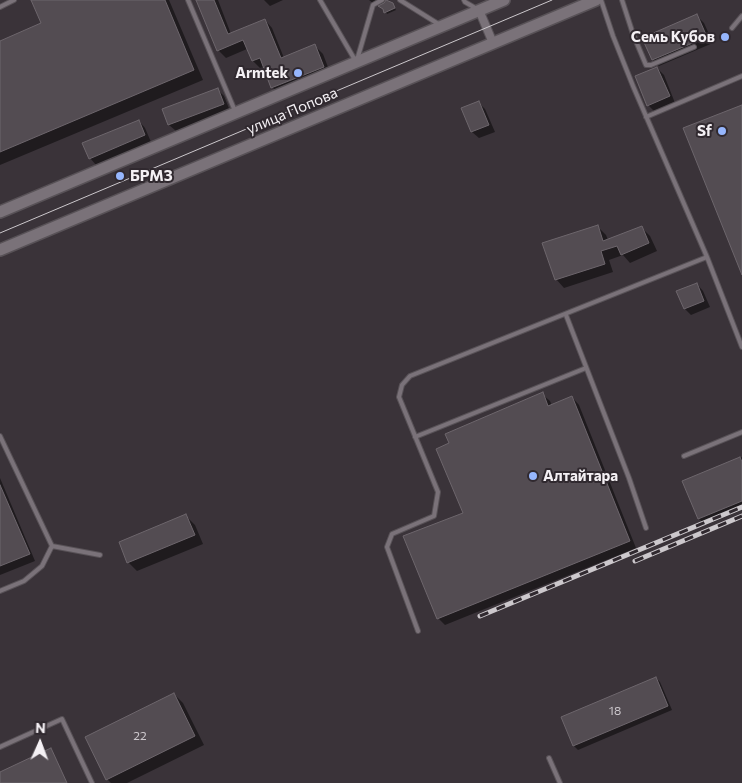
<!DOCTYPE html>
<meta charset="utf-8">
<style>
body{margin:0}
#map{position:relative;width:742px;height:783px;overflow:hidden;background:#3a3339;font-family:Commissioner,sans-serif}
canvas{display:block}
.north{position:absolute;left:15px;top:718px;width:50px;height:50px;-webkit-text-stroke:4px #30292f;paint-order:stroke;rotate:2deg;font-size:14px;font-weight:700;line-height:20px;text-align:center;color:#f4f0f4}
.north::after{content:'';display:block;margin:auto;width:18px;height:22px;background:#f4f0f4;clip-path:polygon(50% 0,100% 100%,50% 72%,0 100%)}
</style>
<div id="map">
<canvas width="742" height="783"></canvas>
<div class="north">N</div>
</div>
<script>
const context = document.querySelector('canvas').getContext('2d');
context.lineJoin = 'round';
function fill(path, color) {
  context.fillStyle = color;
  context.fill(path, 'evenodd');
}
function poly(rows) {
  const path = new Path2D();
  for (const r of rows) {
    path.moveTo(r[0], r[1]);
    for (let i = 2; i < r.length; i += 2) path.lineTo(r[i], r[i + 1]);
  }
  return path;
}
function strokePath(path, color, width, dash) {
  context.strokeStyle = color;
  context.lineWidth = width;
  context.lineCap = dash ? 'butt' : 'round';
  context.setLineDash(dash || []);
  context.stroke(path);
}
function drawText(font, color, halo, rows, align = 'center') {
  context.font = font + ' Commissioner,sans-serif';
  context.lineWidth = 4;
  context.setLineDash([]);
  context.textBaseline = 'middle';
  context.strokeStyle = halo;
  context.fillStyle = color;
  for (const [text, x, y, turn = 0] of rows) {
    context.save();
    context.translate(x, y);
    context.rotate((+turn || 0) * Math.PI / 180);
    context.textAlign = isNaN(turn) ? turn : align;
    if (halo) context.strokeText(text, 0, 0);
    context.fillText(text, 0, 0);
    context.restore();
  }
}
fill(poly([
 [32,0,169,0,203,80,0,165,0,42,43,24],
 [198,0,218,0,231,34,265,20,272,28,284,58,315,46,323,54,331,75,280,95,272,87,264,67,260,68,253,61,247,49,226,58,218,50],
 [264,0,283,0,270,6],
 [369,0,381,0,374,4],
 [393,6,396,10,387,14,384,9],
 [697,16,704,23,713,43,659,66,653,60],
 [657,68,664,75,675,103,655,112,648,105],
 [218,90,224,96,230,111,176,131,169,125,164,110],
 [479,103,485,109,495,132,479,138,472,132,463,109],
 [139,121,145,128,151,142,96,165,90,158],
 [598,227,606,235,608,240,641,227,650,236,657,251,630,263,623,255,609,260,613,272,564,288,556,279],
 [697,284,703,291,710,307,691,315,685,309],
 [542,394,550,401,552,406,572,397,579,405,636,548,445,625,438,618],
 [742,457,742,510,706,525,699,519,684,481],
 [0,478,35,561,0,575],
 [186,516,195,525,203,544,137,571,128,562],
 [656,678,660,682,672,710,578,750,574,746,562,718],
 [174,694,183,703,204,745,127,783,111,783,107,779,86,737]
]), '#0007');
const building = poly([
 [31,0,165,0,194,70,0,152,0,41,41,23,31,0],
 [196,0,214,0,228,34,265,19,281,58,315,44,324,67,271,88,260,58,252,61,243,40,217,51,196,0],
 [386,0,393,3,395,8,384,13,383,9,378,6,384,3,386,0],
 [697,14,707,37,652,60,642,38,697,14],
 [657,67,670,96,647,106,635,76,657,67],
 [218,88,224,104,168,125,162,109,218,88],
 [479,101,489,125,471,132,461,108,479,101],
 [742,105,742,275,683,128,742,105],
 [139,120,145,135,89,159,82,143,139,120],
 [598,225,603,241,642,226,649,243,621,255,617,246,601,251,605,264,555,280,542,243,598,225],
 [697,283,704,301,684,309,676,291,697,283],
 [543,392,548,406,572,396,630,541,437,619,403,536,463,513,436,449,449,443,445,434,543,392],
 [740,457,742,462,742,501,698,519,682,481,740,457],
 [0,485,30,554,0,566,0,485],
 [186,514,195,535,127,563,119,542,186,514],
 [656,677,668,706,573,746,561,717,656,677],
 [174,693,195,736,106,780,85,737,174,693],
 [51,748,67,783,0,783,0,772,51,748]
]);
fill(building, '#534c52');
strokePath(building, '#6d666c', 1);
const lane = poly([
 [188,0,235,111],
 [320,0,355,60],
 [400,0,440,25],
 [464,0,465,2,477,9],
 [601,0,613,36,633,86,707,257,742,347],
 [622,0,633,34,646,65,651,65,694,47],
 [0,7,14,0],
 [732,28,742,16],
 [357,60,373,5,382,0],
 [646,117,742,76],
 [566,315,629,478,646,528],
 [0,436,52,546,42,566,24,581,0,591],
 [415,437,586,368],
 [684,456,742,432],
 [52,546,100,555],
 [418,631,387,547,392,534,434,516,438,492,399,397,402,385,410,376,707,257],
 [0,747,62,719,92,783],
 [549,758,560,783]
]);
const street = poly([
 [479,10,493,43]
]);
const secondary = poly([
 [0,212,504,0],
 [0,250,596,0]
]);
strokePath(lane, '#585257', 6);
strokePath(street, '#585257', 10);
strokePath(secondary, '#585257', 14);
strokePath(lane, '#7a7279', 4);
strokePath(street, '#7a7279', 8);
strokePath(secondary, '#7a7279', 11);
strokePath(poly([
 [0,233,552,0]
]), '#ccc8cc', 1);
const rail = poly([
 [635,561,742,516],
 [480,616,742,507]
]);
strokePath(rail, '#ccc8cc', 5);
strokePath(rail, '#30292f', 3, [9]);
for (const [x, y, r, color] of [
 [725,37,5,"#96b6fd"],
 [298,73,5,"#96b6fd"],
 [722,131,5,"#96b6fd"],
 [120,176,5,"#96b6fd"],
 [533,476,5,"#96b6fd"]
]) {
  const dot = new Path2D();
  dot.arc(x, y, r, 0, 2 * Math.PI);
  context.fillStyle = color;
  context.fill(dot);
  strokePath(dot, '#30292f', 2);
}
drawText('12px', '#ccc7cc', null, [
 ["18",615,711],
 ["22",140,736]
]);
drawText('bold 15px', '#f4f0f4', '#30292f', [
 ["Семь Кубов",715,37],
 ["Armtek",288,73],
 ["Sf",712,131],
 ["БРМЗ",130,176,"left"],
 ["Алтайтара",543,476,"left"]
], 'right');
drawText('15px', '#f4f0f4', '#30292f', [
 ["улица Попова",292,111,-23]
]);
</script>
